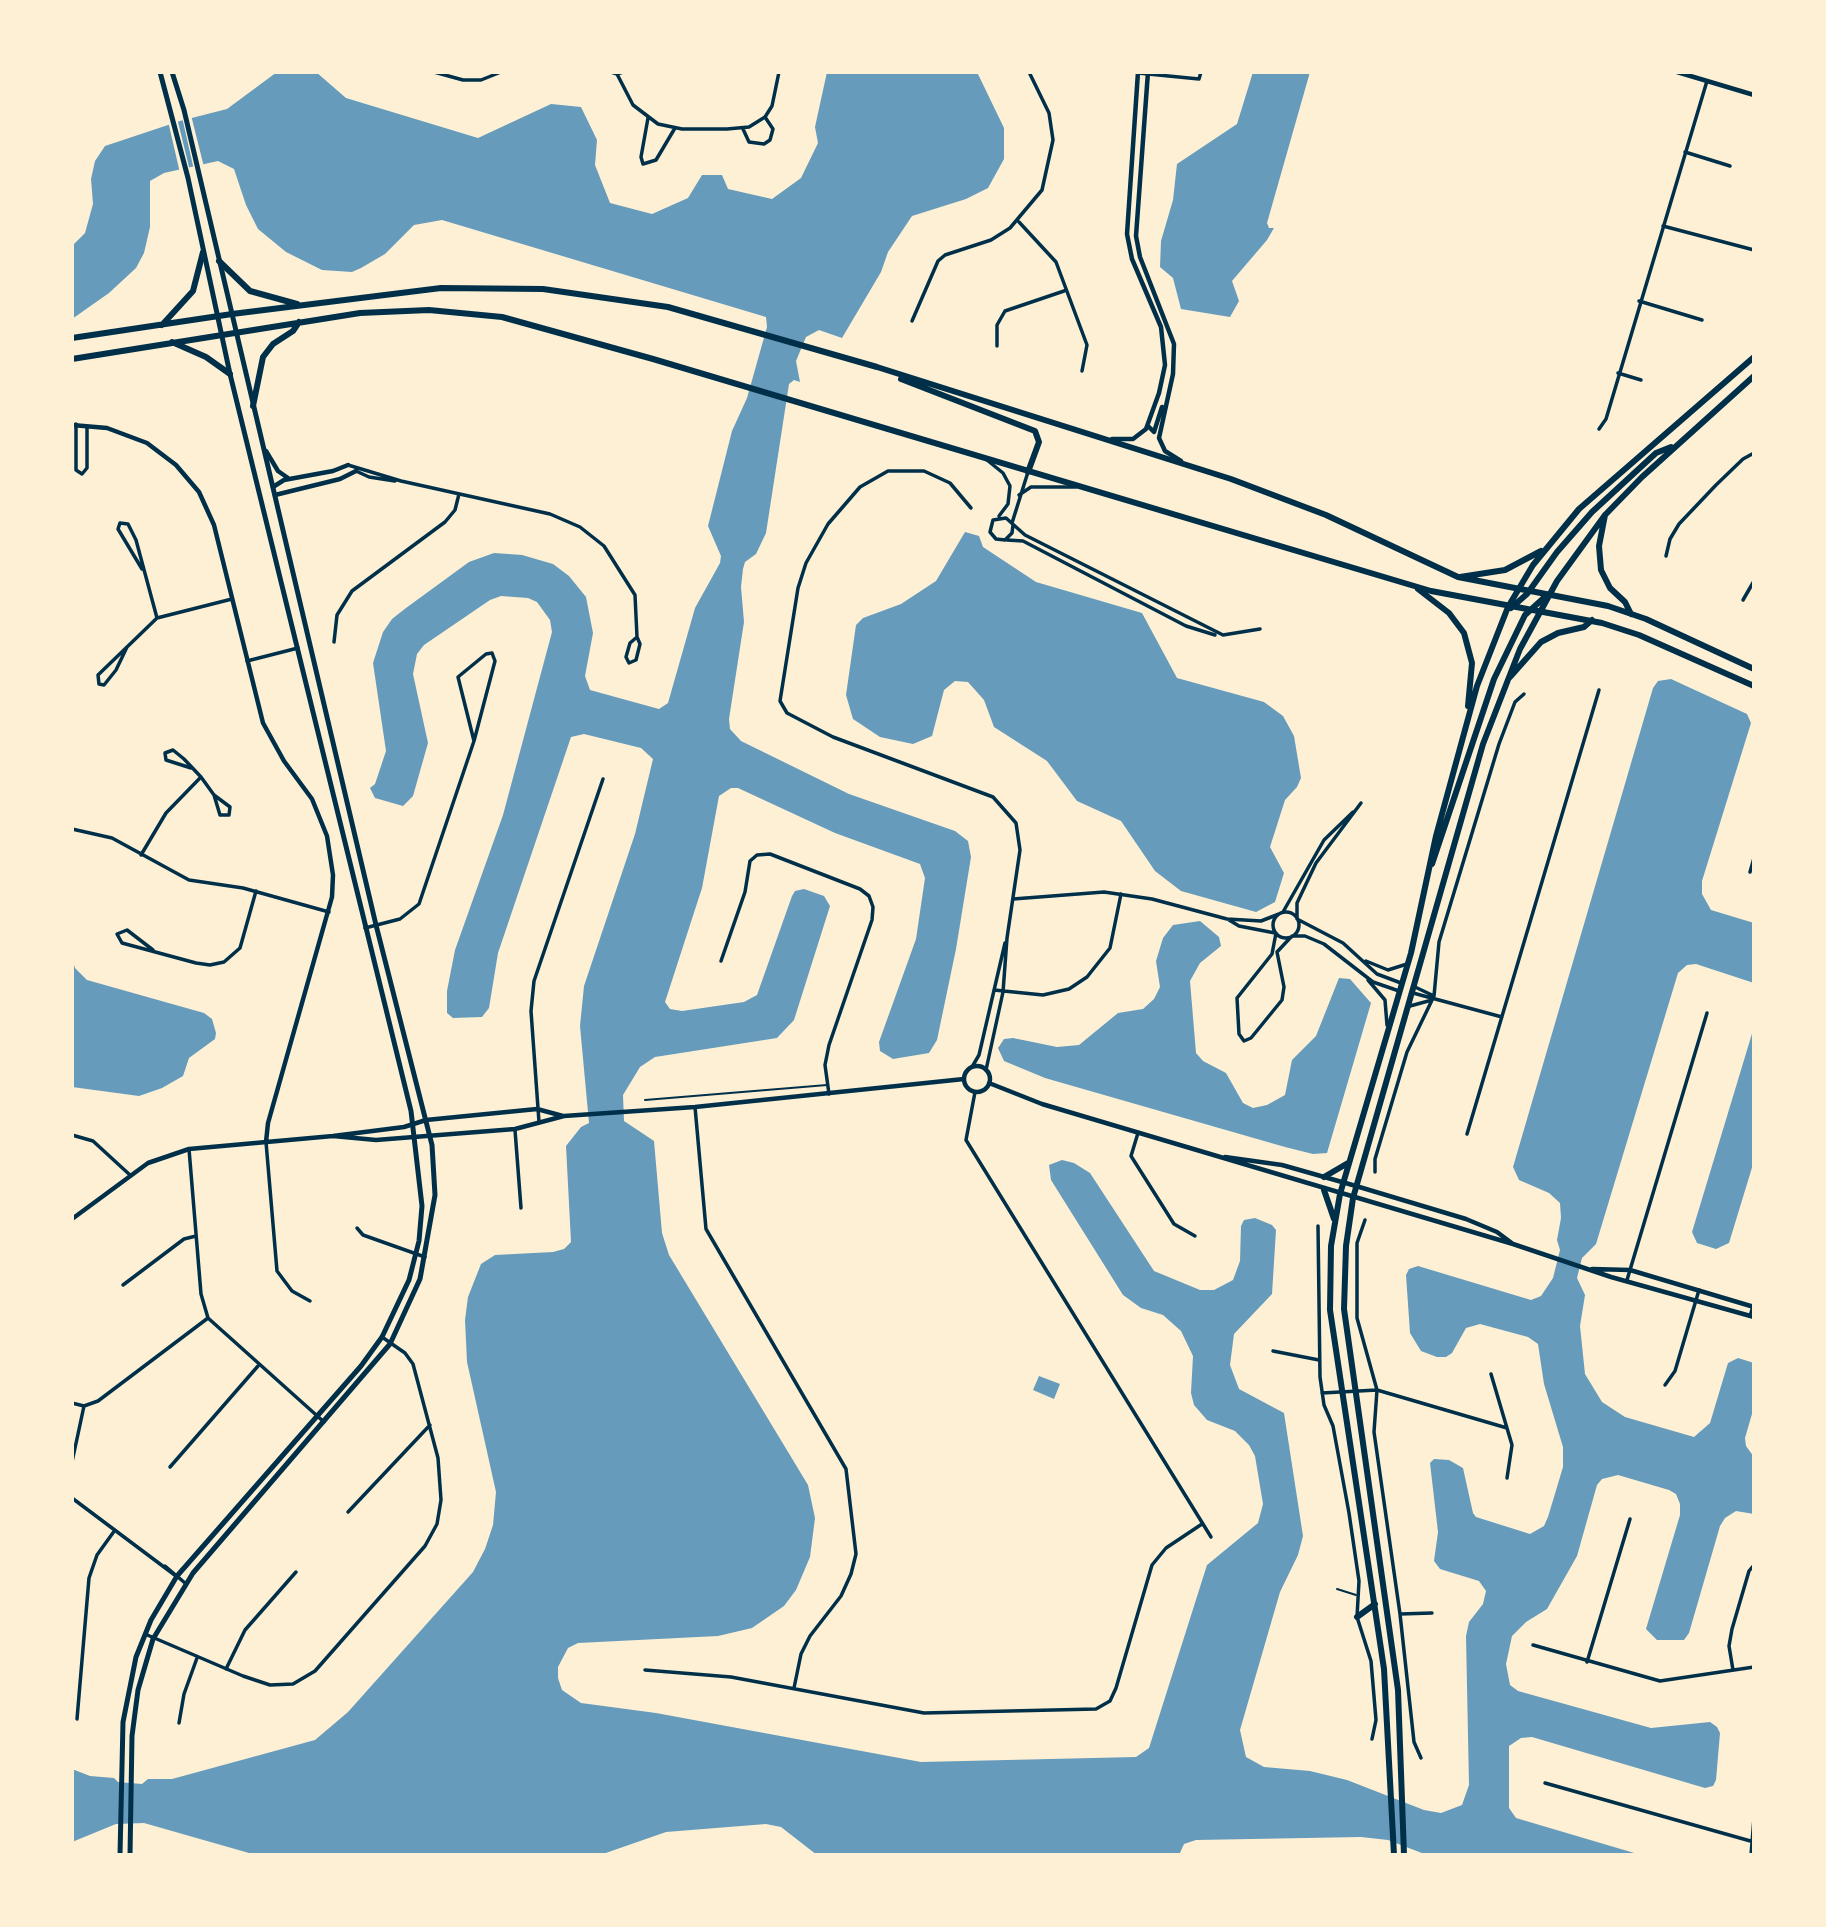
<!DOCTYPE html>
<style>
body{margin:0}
#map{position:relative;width:1826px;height:1927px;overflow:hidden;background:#fdf0d5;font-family:"Alegreya Sans",sans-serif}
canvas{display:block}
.frame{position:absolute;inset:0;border:74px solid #fdf0d5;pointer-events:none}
</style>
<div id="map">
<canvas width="1826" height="1927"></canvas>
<div class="frame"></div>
</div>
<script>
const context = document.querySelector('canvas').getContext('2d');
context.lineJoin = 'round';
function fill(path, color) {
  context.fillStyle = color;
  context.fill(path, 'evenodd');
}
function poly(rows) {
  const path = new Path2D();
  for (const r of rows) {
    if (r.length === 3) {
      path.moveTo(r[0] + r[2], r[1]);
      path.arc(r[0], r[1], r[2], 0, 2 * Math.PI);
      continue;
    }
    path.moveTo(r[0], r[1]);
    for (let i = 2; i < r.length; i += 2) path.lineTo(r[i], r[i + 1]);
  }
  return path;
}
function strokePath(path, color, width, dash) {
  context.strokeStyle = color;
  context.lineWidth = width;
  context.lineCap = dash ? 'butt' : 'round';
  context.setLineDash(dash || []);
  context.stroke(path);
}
fill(poly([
 [277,72,316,72,346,98,478,138,551,104,581,107,597,140,595,165,610,203,652,214,688,198,702,175,722,175,728,189,772,199,801,178,818,143,815,127,827,72,977,72,1004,128,1004,159,988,188,966,199,912,216,888,252,881,272,842,338,819,330,806,337,796,361,800,382,794,380,789,384,766,533,756,554,745,562,743,569,741,587,744,622,729,719,730,729,741,741,849,794,955,831,968,841,971,857,956,949,937,1040,929,1053,893,1059,880,1051,879,1042,916,939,925,878,920,864,835,833,738,788,731,788,719,796,702,888,665,1002,670,1009,682,1011,744,1002,757,995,792,896,795,891,804,889,824,896,830,906,794,1020,777,1038,655,1057,640,1067,623,1095,624,1121,654,1141,662,1233,669,1255,808,1485,815,1518,810,1557,796,1590,784,1606,752,1628,718,1636,578,1643,568,1648,558,1667,558,1678,562,1690,581,1703,656,1713,921,1762,1136,1757,1149,1748,1207,1565,1258,1523,1263,1504,1255,1456,1249,1445,1235,1431,1207,1420,1194,1405,1191,1393,1193,1356,1181,1331,1163,1315,1141,1308,1123,1295,1051,1180,1049,1165,1062,1160,1074,1163,1090,1173,1154,1271,1200,1290,1214,1290,1233,1280,1240,1261,1241,1226,1244,1220,1255,1218,1272,1225,1276,1230,1272,1294,1234,1334,1230,1365,1239,1389,1284,1413,1303,1536,1298,1555,1280,1592,1240,1730,1246,1757,1264,1767,1310,1771,1347,1780,1424,1810,1441,1813,1462,1805,1469,1785,1466,1636,1469,1622,1483,1604,1486,1591,1479,1581,1440,1569,1434,1561,1438,1532,1430,1463,1434,1459,1449,1460,1463,1468,1473,1513,1476,1517,1530,1534,1544,1526,1548,1517,1563,1467,1563,1447,1544,1384,1538,1344,1528,1337,1480,1324,1466,1328,1452,1353,1446,1357,1437,1357,1421,1351,1410,1333,1406,1275,1409,1269,1418,1266,1531,1300,1541,1296,1553,1278,1560,1250,1557,1240,1561,1218,1560,1203,1549,1193,1519,1180,1513,1167,1653,688,1658,681,1671,679,1747,714,1751,723,1702,881,1702,894,1711,910,1754,923,1754,983,1696,964,1687,965,1678,973,1596,1244,1582,1258,1577,1278,1585,1295,1580,1326,1585,1374,1602,1402,1625,1417,1694,1437,1710,1423,1728,1363,1738,1358,1754,1363,1754,1407,1745,1438,1746,1446,1754,1457,1754,1514,1736,1511,1725,1518,1720,1526,1689,1633,1684,1640,1657,1640,1646,1629,1680,1515,1680,1504,1676,1494,1669,1490,1618,1475,1602,1479,1597,1485,1577,1556,1547,1609,1526,1622,1512,1636,1506,1664,1510,1685,1518,1691,1651,1728,1710,1722,1717,1727,1720,1733,1716,1780,1713,1786,1705,1788,1532,1737,1521,1738,1509,1746,1509,1808,1516,1818,1641,1855,1427,1855,1388,1840,1361,1837,1196,1840,1184,1844,1179,1855,817,1855,781,1827,766,1824,666,1832,600,1855,256,1855,144,1823,116,1824,72,1842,72,1769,90,1776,114,1778,118,1782,142,1784,148,1779,172,1779,315,1740,348,1712,473,1572,485,1549,493,1525,496,1492,467,1362,465,1320,468,1297,481,1264,495,1255,553,1252,564,1249,571,1242,566,1146,581,1127,589,1123,580,1026,584,986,635,834,653,759,641,748,584,734,571,737,498,953,489,1008,482,1017,453,1018,447,1013,447,991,455,950,503,815,552,632,550,620,537,602,528,598,501,596,490,600,424,645,417,654,413,674,428,743,413,796,403,806,375,798,370,788,375,784,386,751,373,663,383,632,392,619,406,608,469,562,494,553,522,555,553,564,569,576,586,597,593,633,585,676,590,690,659,709,668,703,695,608,720,563,721,556,708,526,732,431,747,398,767,327,766,317,442,220,414,225,385,254,361,268,352,272,322,270,286,252,258,229,246,205,234,169,218,161,164,173,150,181,150,227,144,253,136,268,109,293,72,319,72,246,85,233,93,204,91,179,95,161,105,146,180,121,227,109],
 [1253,72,1310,72,1267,223,1269,228,1274,228,1267,240,1232,281,1239,301,1230,317,1181,309,1173,278,1160,267,1161,241,1173,200,1177,164,1237,124],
 [965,532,979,536,983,547,1036,582,1142,613,1177,678,1264,702,1283,716,1294,736,1301,778,1297,787,1285,800,1270,847,1284,873,1275,902,1256,912,1181,891,1155,871,1121,821,1077,801,1047,761,994,727,984,700,968,682,955,681,944,690,932,736,913,744,880,737,853,719,846,695,856,625,863,618,901,604,936,581],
 [1200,921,1219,937,1221,946,1200,963,1190,981,1196,1053,1203,1061,1226,1073,1243,1103,1253,1108,1267,1105,1285,1095,1292,1060,1316,1036,1339,978,1350,979,1371,1003,1327,1153,1313,1154,1285,1147,1045,1078,1004,1061,998,1048,1004,1039,1013,1038,1057,1047,1079,1045,1118,1013,1143,1009,1154,999,1160,987,1156,961,1163,938,1173,925],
 [72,958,75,968,87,980,204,1013,212,1019,216,1033,215,1039,189,1058,183,1076,162,1088,139,1096,72,1087],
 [1754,1027,1754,1161,1729,1243,1716,1249,1697,1243,1692,1232],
 [1039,1376,1060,1384,1054,1399,1033,1390]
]), '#669bbc');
fill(poly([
 [191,115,204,167,194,170,182,117],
 [177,118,190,171,180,173,168,121]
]), '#fdf0d5');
strokePath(poly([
 [645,1100,827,1085],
 [1337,1589,1356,1595]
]), '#003049', 2);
strokePath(poly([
 [434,72,463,80,481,80,501,72],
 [611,72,617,74,623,72],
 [1138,73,1199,79,1201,72],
 [617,74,633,105,658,124,682,129,727,129,749,127,765,117,772,106,779,72],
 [648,118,641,157,643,164,656,160,675,128],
 [743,129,749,142,764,144,770,140,773,129,765,117],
 [1685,152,1730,166],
 [1019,222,1056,262,1087,345,1082,371],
 [1663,226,1754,250],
 [1639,301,1702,320],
 [912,321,938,261,945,255,991,240,1010,228,1042,190,1053,140,1049,113,1029,72],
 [997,346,997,325,1005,311,1064,291],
 [1618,373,1641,380],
 [76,424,76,470,82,474,87,468,87,427],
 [1599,429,1606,419,1707,81],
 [987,460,1003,473,1010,486,1008,504,999,516],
 [348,465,401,481,550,514,580,527,604,546,635,595,637,637,640,644,636,660,629,663,626,657,630,643,637,637],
 [356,471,369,477,395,481],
 [1019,495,1031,487,1076,487],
 [971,508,950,483,924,471,888,471,860,487,828,524,806,563,798,588,780,701,787,713,833,737,993,797,1016,823,1020,850,1007,938,1003,992,986,1070],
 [1012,523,1028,472],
 [1013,525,1012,533,1005,540,996,539,990,532,993,520,1006,518,1025,535,1223,635],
 [1007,540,1023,541,1186,626,1215,635],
 [1666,556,1670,539,1679,524,1716,485,1743,459,1754,453],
 [142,569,118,529,120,523,128,524,136,540,157,618],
 [1743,600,1754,581],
 [1223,635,1260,629],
 [334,642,337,615,352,591,445,522,455,510,459,494],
 [127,647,157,618,232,599],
 [127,647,116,670,104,685,99,684,98,675,127,647],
 [492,653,495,661,474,741,458,677,486,654,492,653],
 [247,661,298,648],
 [191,768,166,760,165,753,173,750,184,759,201,777,214,795,230,807,229,815,220,815,214,795],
 [72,829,112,838,189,880,243,888,329,912],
 [141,855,166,813,201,777],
 [1750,872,1754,858],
 [1013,899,1104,892,1152,899,1227,919,1261,921,1279,914],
 [1283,912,1324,840,1353,812],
 [1286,925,13],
 [1297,918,1297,903,1316,863,1361,803],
 [1297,919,1343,943,1377,974,1401,983],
 [1229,920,1239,926,1275,933],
 [365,928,400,919,419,904,474,741],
 [1276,933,1272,954,1237,998,1239,1034,1244,1041,1251,1038,1282,1000,1284,987,1277,952,1291,937],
 [1292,936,1305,936,1324,944,1373,982,1399,991],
 [153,950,127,930,117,934,122,943,196,963,210,965,224,962,240,948,256,891],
 [721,961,745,892,750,861,757,855,770,854,860,889,869,896,873,907,872,920,829,1045,825,1065,829,1094],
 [1366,961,1388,970,1407,964],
 [1368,980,1385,1000,1387,1025],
 [1415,987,1434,996],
 [994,990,1043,995,1069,989,1087,977,1110,948,1121,894],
 [1413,993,1502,1017],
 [1410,1006,1432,1000],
 [972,1067,979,1055,1005,943],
 [975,1092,966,1140,1211,1537],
 [695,1107,706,1229,846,1469,856,1554,851,1574,841,1596,810,1636,801,1654,794,1688],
 [539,1122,531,1011,534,981,603,779],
 [515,1130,521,1208],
 [1138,1133,1131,1156,1174,1224,1195,1236],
 [1467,1134,1599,690],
 [72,1135,93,1141,130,1175],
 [266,1142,277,1271,292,1291,310,1301],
 [189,1149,201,1294,208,1318,324,1422],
 [1375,1172,1375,1159,1407,1052,1434,996,1439,942,1499,744,1515,702,1524,694],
 [1365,1220,1357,1243,1357,1318,1377,1390,1374,1432,1400,1614,1414,1742,1421,1758],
 [1318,1226,1320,1377,1324,1405,1333,1426,1349,1513,1359,1581,1357,1617,1371,1661,1376,1720,1372,1739],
 [357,1228,363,1235,425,1257],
 [1627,1280,1707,1013],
 [123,1285,184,1239,196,1236],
 [1750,1316,1754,1303],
 [1273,1351,1319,1360],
 [1491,1374,1512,1445,1507,1478],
 [1665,1385,1675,1371,1699,1290],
 [1322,1393,1377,1390,1507,1428],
 [72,1403,84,1406,98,1401,208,1318],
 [72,1462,84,1406],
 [170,1467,258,1366],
 [72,1498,176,1576],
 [348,1512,430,1425],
 [165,1566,185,1583],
 [1400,1614,1432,1613],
 [145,1634,243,1676,270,1685,293,1684,315,1671,425,1546,437,1524,441,1500,438,1458,413,1364,405,1353,382,1337],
 [1533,1645,1660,1681,1754,1667],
 [1587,1662,1630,1519],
 [226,1669,245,1630,296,1572],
 [645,1670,731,1677,924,1713,1096,1709,1110,1701,1116,1688,1152,1565,1166,1548,1202,1524],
 [1733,1670,1729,1646,1732,1629,1749,1571,1754,1565],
 [77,1719,89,1578,97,1555,115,1530],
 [179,1723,184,1694,197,1658],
 [1545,1783,1754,1842],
 [1751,1855,1754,1818]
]), '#003049', 3.5);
strokePath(poly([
 [1148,72,1136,236,1140,257,1174,344,1173,374,1159,438,1165,451,1181,461],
 [1677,72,1754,95],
 [72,425,107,428,147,443,176,465,199,492,214,525,263,723,284,761,312,799,327,836,333,875,332,897,268,1123,266,1142],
 [1148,426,1154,432,1162,407],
 [1112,439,1133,439,1146,429,1159,393,1165,365,1161,327,1132,259,1127,234,1138,72],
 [266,451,278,471,288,478],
 [273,487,284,480,333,471,348,465],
 [275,495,340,479,356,471],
 [977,1079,13],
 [989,1083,1042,1104,1513,1244,1611,1277,1754,1317],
 [333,1136,376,1140,515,1129,564,1116,695,1107,964,1079],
 [1225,1157,1282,1165,1356,1186,1466,1219,1497,1232,1513,1244],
 [72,1219,148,1163,189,1149,333,1136,404,1127,426,1120,537,1109,563,1116],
 [1592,1269,1630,1270,1754,1307]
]), '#003049', 4.5);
strokePath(poly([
 [120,1855,123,1722,136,1657,151,1620,177,1576,361,1366,382,1337,409,1280,419,1241,422,1206,411,1111,230,374,188,178,160,72],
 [130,1855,132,1736,138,1690,153,1639,193,1573,390,1344,420,1279,435,1195,432,1145,376,925,184,110,172,72]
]), '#003049', 5);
strokePath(poly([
 [219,261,250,291,297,304],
 [162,325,193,291,203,252],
 [72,338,232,314,441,288,543,289,668,307,877,367,1231,479,1326,515,1458,577,1608,606,1646,619,1754,669],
 [172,342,206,357,230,374],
 [72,359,360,313,429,310,502,317,653,359,1431,591,1602,623,1639,635,1754,686],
 [901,379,1035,431,1039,442,1028,472],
 [253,406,263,357,273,344,293,331,299,322],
 [1605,515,1599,546,1601,570,1610,588,1625,602,1631,614],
 [1460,577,1505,570,1541,551],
 [1418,589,1449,613,1464,633,1472,663,1468,706],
 [1511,608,1527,594,1557,552,1592,512,1656,453,1671,447],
 [1510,677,1541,642,1558,633,1584,627,1592,620],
 [1432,864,1494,679,1525,615,1547,595],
 [1324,1177,1348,1163],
 [1324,1190,1334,1219],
 [1357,1617,1375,1604],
 [1394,1855,1384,1669,1330,1310,1331,1246,1340,1194,1411,953,1436,836,1477,686,1508,607,1533,565,1579,509,1754,357],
 [1404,1855,1398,1690,1344,1309,1346,1246,1353,1198,1483,744,1520,649,1557,581,1605,515,1642,477,1754,376]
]), '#003049', 6);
</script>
